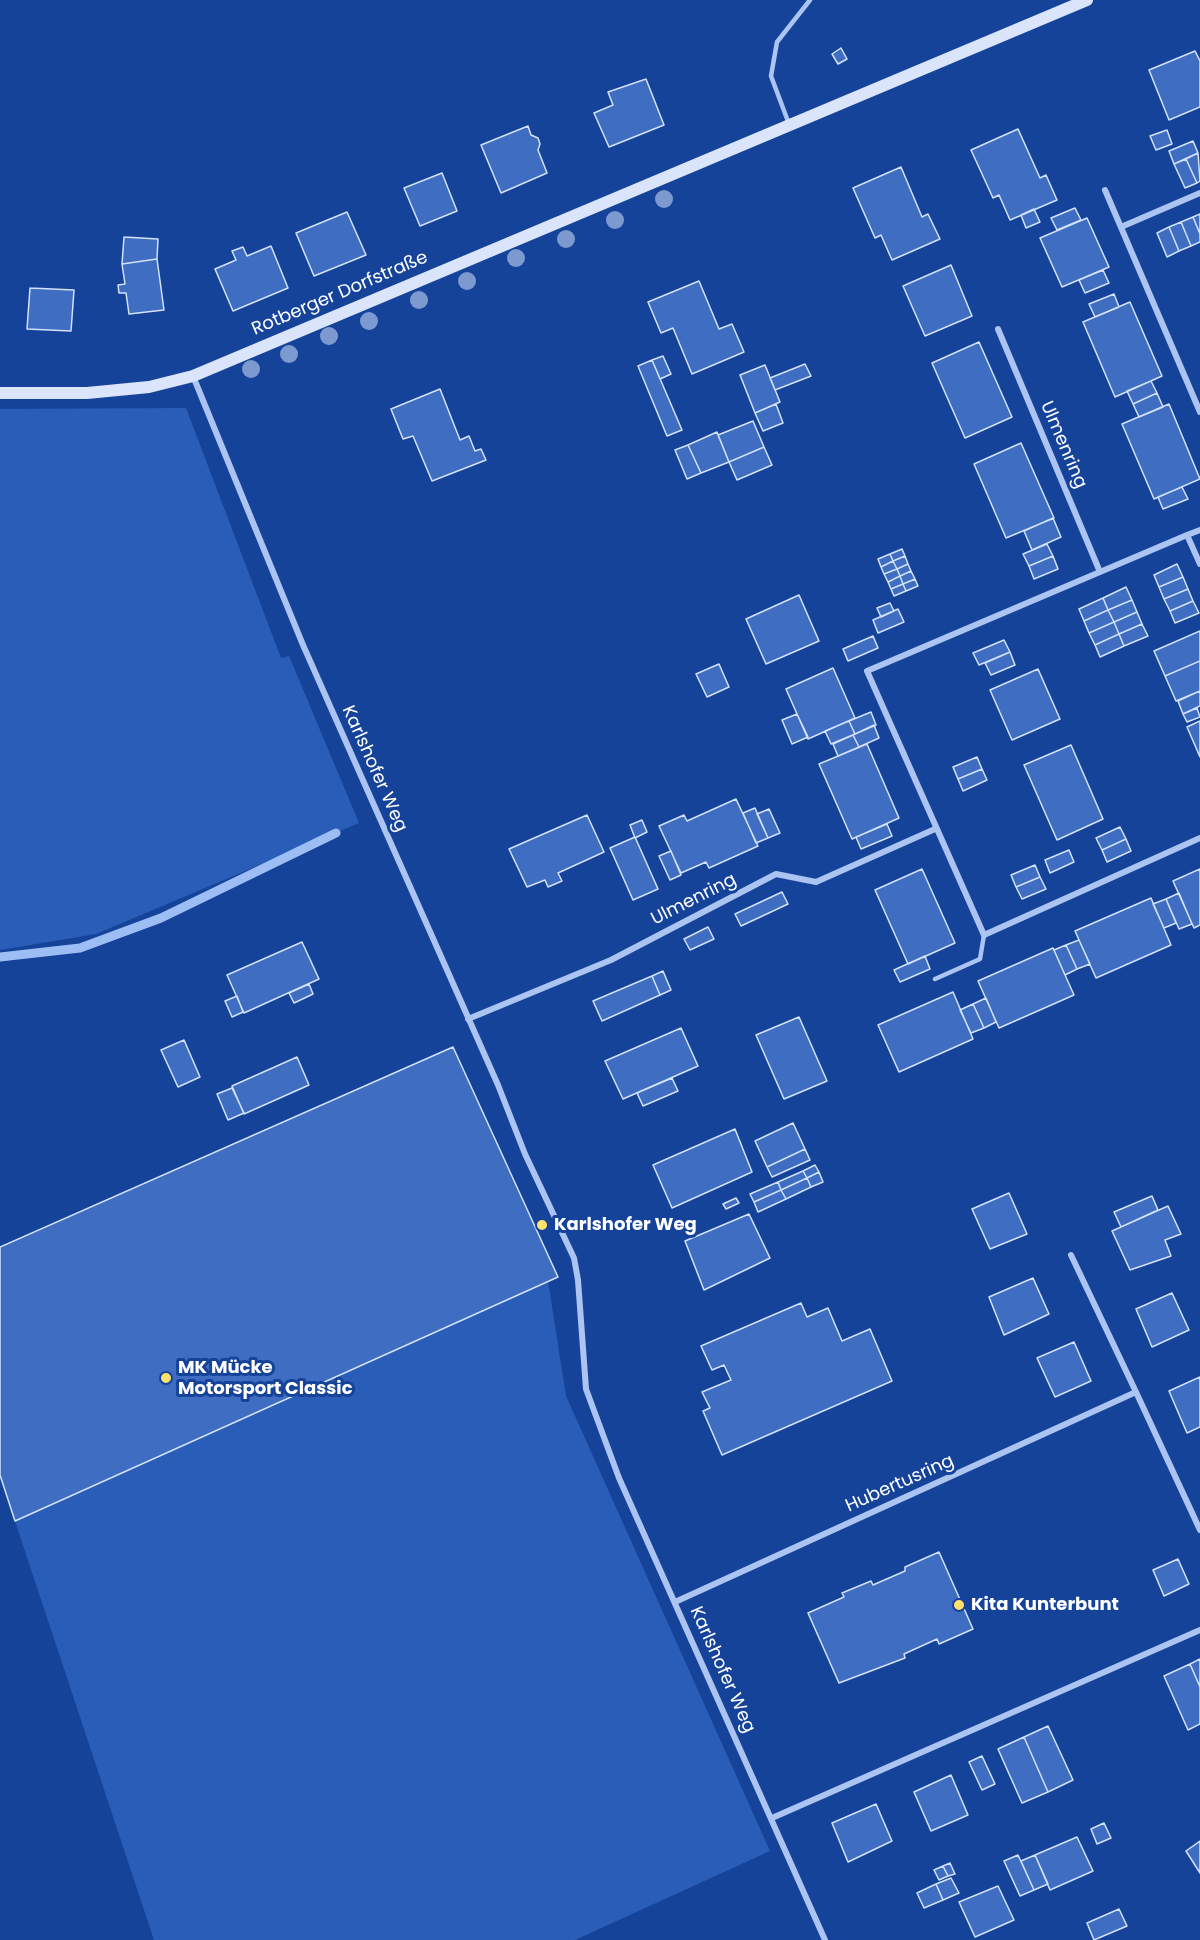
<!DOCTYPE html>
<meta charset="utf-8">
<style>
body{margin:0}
canvas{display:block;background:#16439a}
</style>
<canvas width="1200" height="1940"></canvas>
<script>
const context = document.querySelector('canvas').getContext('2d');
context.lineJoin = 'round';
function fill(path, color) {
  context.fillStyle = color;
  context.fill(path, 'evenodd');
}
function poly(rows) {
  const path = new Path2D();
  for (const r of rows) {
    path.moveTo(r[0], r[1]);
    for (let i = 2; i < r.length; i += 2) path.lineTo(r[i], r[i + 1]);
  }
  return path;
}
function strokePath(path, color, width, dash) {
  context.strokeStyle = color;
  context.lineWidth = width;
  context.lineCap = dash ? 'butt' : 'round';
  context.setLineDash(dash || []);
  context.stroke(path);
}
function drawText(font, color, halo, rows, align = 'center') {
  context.font = font + ' Poppins,sans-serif';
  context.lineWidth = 6;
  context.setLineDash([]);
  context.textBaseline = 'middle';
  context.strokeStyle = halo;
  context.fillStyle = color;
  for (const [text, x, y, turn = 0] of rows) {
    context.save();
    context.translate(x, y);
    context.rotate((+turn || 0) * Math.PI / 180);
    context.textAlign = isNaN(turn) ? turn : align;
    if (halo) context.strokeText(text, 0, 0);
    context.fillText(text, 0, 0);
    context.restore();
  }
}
fill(poly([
 [186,408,281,658,289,656,359,823,96,934,0,950,0,409],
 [548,1281,566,1396,770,1851,575,1940,154,1940,15,1521]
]), '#295db8');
strokePath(poly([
 [0,957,80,948,161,918,336,833]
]), '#9dbef5', 9);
const building = poly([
 [841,48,847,59,838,64,832,54,841,48],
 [1195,51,1200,61,1200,107,1169,120,1149,70,1195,51],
 [646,79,664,125,609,147,594,113,613,105,608,92,646,79],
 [528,126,531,135,538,138,540,144,538,150,547,173,501,193,481,145,528,126],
 [1018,129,1040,178,1046,175,1057,200,1010,220,999,195,993,198,971,150,1018,129],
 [1167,130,1172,144,1156,150,1150,136,1167,130],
 [1193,141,1198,153,1174,164,1169,151,1193,141],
 [1198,153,1200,181,1197,183,1186,159,1198,153],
 [1186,159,1197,183,1185,188,1174,164,1186,159],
 [901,167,922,217,928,214,940,239,892,260,881,235,875,238,853,188,901,167],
 [442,173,457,211,420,226,404,188,442,173],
 [1075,208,1081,220,1057,230,1051,218,1075,208],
 [1034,209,1040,222,1026,228,1021,215,1034,209],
 [347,212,366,255,314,276,296,233,347,212],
 [1200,214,1200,234,1193,217,1200,214],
 [1193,217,1200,234,1200,242,1191,246,1181,222,1193,217],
 [1087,218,1109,267,1062,287,1040,238,1087,218],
 [1181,222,1191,246,1179,251,1169,227,1181,222],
 [1169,227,1179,251,1167,257,1157,233,1169,227],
 [124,237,158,239,157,259,122,264,124,237],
 [271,246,288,288,233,311,215,269,236,260,232,251,243,247,247,256,271,246],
 [157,259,164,310,129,314,126,293,119,293,118,285,125,284,122,264,157,259],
 [951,265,972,316,925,336,903,286,951,265],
 [1103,270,1109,283,1085,293,1079,280,1103,270],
 [699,281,719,329,732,324,744,352,692,374,673,328,661,333,648,302,699,281],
 [30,288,74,290,71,331,27,329,30,288],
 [1114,294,1119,307,1095,317,1089,304,1114,294],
 [1130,302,1162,376,1115,397,1083,322,1130,302],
 [979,342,1012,417,965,438,932,363,979,342],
 [663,356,671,374,660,379,652,360,663,356],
 [652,360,682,430,667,436,638,366,652,360],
 [805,364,811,376,775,390,770,378,805,364],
 [765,365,780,402,755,413,740,375,765,365],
 [1151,381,1157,393,1133,404,1127,391,1151,381],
 [440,389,460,440,469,436,475,451,481,449,486,460,432,481,413,436,403,439,391,409,440,389],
 [1157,393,1163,407,1139,417,1133,404,1157,393],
 [776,404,783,423,763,431,755,413,776,404],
 [1169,404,1200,479,1154,499,1122,424,1169,404],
 [753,421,764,447,729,462,718,435,753,421],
 [717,432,729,462,701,473,688,445,717,432],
 [1021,443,1054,518,1006,538,974,464,1021,443],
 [688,445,701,473,687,479,675,450,688,445],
 [764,447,772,465,737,480,729,462,764,447],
 [1182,487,1188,499,1163,509,1158,497,1182,487],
 [1053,518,1061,537,1032,550,1024,531,1053,518],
 [1047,544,1053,556,1029,566,1023,554,1047,544],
 [902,549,905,556,893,561,890,554,902,549],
 [890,554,893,561,881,567,878,559,890,554],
 [905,556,908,564,897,569,893,561,905,556],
 [1053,556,1058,569,1034,579,1029,566,1053,556],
 [893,561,897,569,884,574,881,567,893,561],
 [908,564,911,571,900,576,897,569,908,564],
 [1177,564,1183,577,1159,587,1154,575,1177,564],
 [897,569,900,576,888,582,884,574,897,569],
 [911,571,915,579,903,584,900,576,911,571],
 [900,576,903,584,891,589,888,582,900,576],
 [1183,577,1188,589,1164,599,1159,587,1183,577],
 [915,579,918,586,906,591,903,584,915,579],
 [903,584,906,591,894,596,891,589,903,584],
 [1126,587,1132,600,1108,610,1103,598,1126,587],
 [1188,589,1193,601,1170,611,1164,599,1188,589],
 [799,595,819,641,766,664,746,619,799,595],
 [1103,598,1108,610,1084,621,1079,609,1103,598],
 [1132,600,1137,612,1114,622,1108,610,1132,600],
 [1193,601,1199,613,1175,623,1170,611,1193,601],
 [890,603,894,611,881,617,877,608,890,603],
 [898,609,904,622,878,633,873,620,898,609],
 [1108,610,1114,622,1089,633,1084,621,1108,610],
 [1137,612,1142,624,1119,634,1114,622,1137,612],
 [1114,622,1119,634,1095,645,1089,633,1114,622],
 [1142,624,1148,636,1124,646,1119,634,1142,624],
 [1200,631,1200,661,1165,676,1154,651,1200,631],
 [1119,634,1124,646,1100,657,1095,645,1119,634],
 [873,636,878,648,848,661,843,649,873,636],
 [1004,640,1010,652,979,665,973,653,1004,640],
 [1010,652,1015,665,991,675,985,663,1010,652],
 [1200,661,1200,691,1176,701,1165,676,1200,661],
 [719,664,729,687,707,697,696,674,719,664],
 [833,668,855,718,808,739,786,689,833,668],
 [1038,669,1060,719,1012,740,990,690,1038,669],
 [1200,691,1200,706,1183,714,1178,701,1200,691],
 [1197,708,1200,717,1187,722,1183,714,1197,708],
 [871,712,876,725,855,734,849,721,871,712],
 [797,714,808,737,792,744,782,720,797,714],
 [849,721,855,734,831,744,825,731,849,721],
 [1200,721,1200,757,1187,727,1200,721],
 [874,725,879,738,859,747,853,735,874,725],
 [853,735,859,747,838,756,833,744,853,735],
 [867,744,899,818,852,839,819,764,867,744],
 [1071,745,1103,819,1057,840,1024,765,1071,745],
 [977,757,982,769,958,779,953,767,977,757],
 [982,769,987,780,963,791,958,779,982,769],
 [736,799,758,846,709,868,706,862,681,873,659,826,684,815,687,821,736,799],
 [755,808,768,838,756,843,743,813,755,808],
 [769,809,780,833,768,838,757,814,769,809],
 [587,815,604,852,558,873,562,881,548,887,545,880,527,887,509,849,587,815],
 [642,820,647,832,635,838,630,825,642,820],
 [887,824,892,836,861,849,856,837,887,824],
 [1120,827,1126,839,1102,850,1096,838,1120,827],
 [635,837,658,889,633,900,610,848,635,837],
 [1126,839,1131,851,1107,862,1102,850,1126,839],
 [1069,850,1074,862,1050,873,1045,860,1069,850],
 [671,851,681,875,670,880,659,856,671,851],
 [1035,865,1040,877,1016,887,1011,875,1035,865],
 [922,869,955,943,908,964,875,890,922,869],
 [1200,869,1200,925,1194,928,1173,881,1200,869],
 [1040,877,1046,889,1022,899,1016,887,1040,877],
 [782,892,788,904,741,926,735,914,782,892],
 [1179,893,1192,924,1179,929,1166,899,1179,893],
 [1151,898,1171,945,1096,978,1075,931,1151,898],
 [1166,899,1176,923,1164,928,1153,904,1166,899],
 [708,927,714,939,690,950,684,939,708,927],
 [1079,940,1090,964,1077,969,1066,945,1079,940],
 [302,942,319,979,244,1013,227,975,302,942],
 [1066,945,1077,969,1065,975,1054,950,1066,945],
 [1053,948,1074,995,999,1028,978,981,1053,948],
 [925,956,930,969,900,982,894,970,925,956],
 [663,971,671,990,660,995,652,976,663,971],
 [652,976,660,995,602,1021,593,1001,652,976],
 [309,984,313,994,294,1003,289,993,309,984],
 [953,992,973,1039,899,1072,878,1025,953,992],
 [237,996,243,1012,232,1017,225,1001,237,996],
 [986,998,996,1022,984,1028,973,1004,986,998],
 [973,1004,984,1028,971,1033,960,1010,973,1004],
 [799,1017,827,1081,784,1099,756,1035,799,1017],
 [681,1028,698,1066,623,1099,605,1061,681,1028],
 [184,1040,200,1077,178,1087,161,1050,184,1040],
 [453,1047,558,1277,15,1521,0,1475,0,1247,453,1047],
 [297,1057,309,1085,244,1114,232,1086,297,1057],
 [672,1078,678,1091,643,1106,637,1093,672,1078],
 [232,1088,244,1113,228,1120,217,1094,232,1088],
 [793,1123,805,1149,767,1167,755,1141,793,1123],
 [735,1129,752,1172,672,1208,653,1165,735,1129],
 [805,1149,810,1160,772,1177,767,1167,805,1149],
 [815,1165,819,1172,807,1178,803,1171,815,1165],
 [803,1171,807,1178,781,1190,778,1182,803,1171],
 [819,1172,823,1182,811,1187,807,1178,819,1172],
 [807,1178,811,1187,786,1199,781,1190,807,1178],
 [778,1182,781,1190,754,1202,750,1194,778,1182],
 [781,1190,786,1199,758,1212,754,1202,781,1190],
 [1009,1193,1027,1234,990,1249,972,1209,1009,1193],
 [1152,1196,1158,1210,1121,1227,1114,1212,1152,1196],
 [736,1198,739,1203,726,1209,723,1204,736,1198],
 [1168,1206,1181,1234,1165,1240,1171,1256,1130,1270,1112,1231,1168,1206],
 [749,1214,770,1258,704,1290,685,1241,749,1214],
 [1033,1278,1049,1314,1004,1335,989,1297,1033,1278],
 [1172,1293,1189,1330,1152,1347,1136,1309,1172,1293],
 [801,1303,807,1317,828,1308,842,1341,870,1329,892,1381,722,1455,703,1411,710,1408,702,1392,731,1380,724,1365,712,1370,701,1346,801,1303],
 [1074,1342,1091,1381,1055,1397,1037,1358,1074,1342],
 [1200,1377,1200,1427,1187,1433,1169,1391,1200,1377],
 [939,1552,973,1629,939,1644,937,1639,904,1654,905,1658,839,1683,808,1613,844,1597,842,1593,871,1581,873,1585,905,1571,905,1567,939,1552],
 [1178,1559,1189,1584,1164,1596,1153,1570,1178,1559],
 [1200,1659,1200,1687,1190,1664,1200,1659],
 [1190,1664,1200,1687,1200,1724,1188,1730,1164,1676,1190,1664],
 [1048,1726,1073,1780,1048,1792,1024,1737,1048,1726],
 [1024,1737,1048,1792,1022,1803,998,1749,1024,1737],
 [982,1756,995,1784,982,1790,969,1762,982,1756],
 [951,1775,968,1815,931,1831,914,1792,951,1775],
 [876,1804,892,1841,848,1862,832,1823,876,1804],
 [1104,1823,1111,1838,1097,1844,1091,1829,1104,1823],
 [1077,1837,1093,1871,1050,1890,1035,1855,1077,1837],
 [1200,1841,1200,1873,1186,1851,1200,1841],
 [1018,1855,1034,1890,1020,1896,1004,1861,1018,1855],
 [1035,1855,1048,1884,1034,1890,1021,1861,1035,1855],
 [950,1863,955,1874,948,1876,943,1866,950,1863],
 [943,1866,948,1876,939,1880,934,1870,943,1866],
 [951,1878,959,1893,943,1900,936,1884,951,1878],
 [936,1884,943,1900,924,1908,917,1893,936,1884],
 [998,1886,1014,1920,975,1937,959,1902,998,1886],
 [1119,1909,1127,1926,1094,1940,1087,1923,1119,1909]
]);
fill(building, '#3e6dc1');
strokePath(building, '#d2e2fc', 1.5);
strokePath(poly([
 [789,124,771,76,777,42,810,0],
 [935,979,980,959,984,935]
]), '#abc4f2', 4.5);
strokePath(poly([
 [1105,190,1200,412],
 [1121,227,1200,193],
 [998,329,1100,572],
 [193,376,303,645,498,1085,525,1154,574,1258,578,1280,586,1389,619,1478,825,1940],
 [1187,535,1200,530],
 [1200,564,1187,535,867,671,984,935,1200,838],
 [468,1019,611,960,776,874,816,882,935,829],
 [1071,1255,1136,1392],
 [675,1602,1136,1392,1200,1530],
 [772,1818,1200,1630]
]), '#abc4f2', 6);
strokePath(poly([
 [0,393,87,393,149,387,193,376,1087,0]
]), '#dae5fc', 12);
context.fillStyle = '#7d9ad0';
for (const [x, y] of [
 [664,199],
 [615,220],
 [566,239],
 [516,258],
 [467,281],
 [419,300],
 [369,321],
 [329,336],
 [289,354],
 [251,369]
]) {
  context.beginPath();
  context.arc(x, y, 9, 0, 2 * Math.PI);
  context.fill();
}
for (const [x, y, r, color] of [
 [542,1225,6,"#ffe26c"],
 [166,1378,6,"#ffe26c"],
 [959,1605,6,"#ffe26c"]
]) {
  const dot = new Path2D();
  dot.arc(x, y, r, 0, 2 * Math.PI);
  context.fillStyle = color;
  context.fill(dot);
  strokePath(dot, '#16439a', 2);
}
drawText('18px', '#fff', '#16439a', [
 ["Rotberger Dorfstraße",340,294,-23],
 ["Ulmenring",1063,445,67],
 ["Karlshofer Weg",374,769,66],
 ["Ulmenring",694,900,-27],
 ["Hubertusring",900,1484,-24],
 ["Karlshofer Weg",722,1670,66]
]);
drawText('bold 18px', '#fff', '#16439a', [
 ["Karlshofer Weg",554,1225],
 ["MK Mücke",178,1368],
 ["Motorsport Classic",178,1389],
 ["Kita Kunterbunt",971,1605]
], 'left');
</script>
